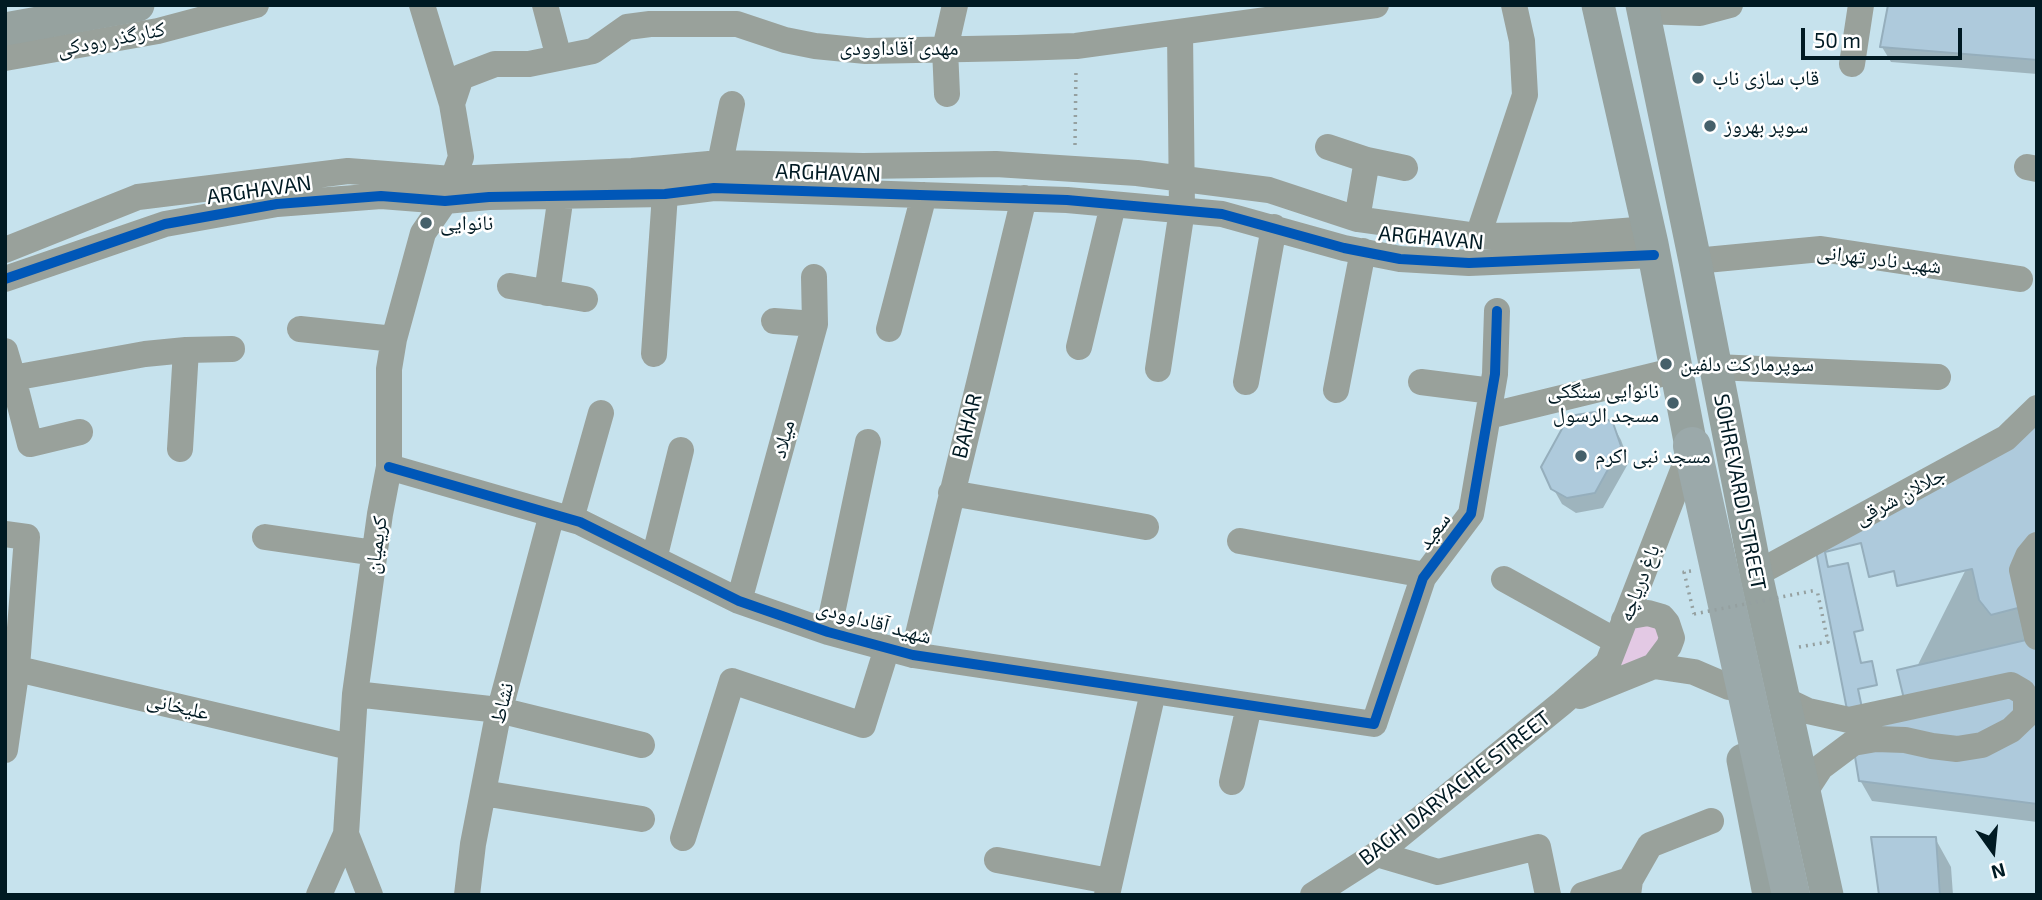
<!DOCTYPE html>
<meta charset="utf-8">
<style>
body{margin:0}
#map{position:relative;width:2042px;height:900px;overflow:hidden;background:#c6e2ed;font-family:"Exo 2",sans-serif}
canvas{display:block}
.frame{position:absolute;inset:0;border:7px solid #001a23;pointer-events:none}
.north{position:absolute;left:1958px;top:816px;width:70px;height:70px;-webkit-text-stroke:5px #fff;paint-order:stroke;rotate:165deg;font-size:19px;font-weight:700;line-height:28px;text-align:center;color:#001a23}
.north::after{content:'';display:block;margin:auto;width:24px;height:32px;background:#001a23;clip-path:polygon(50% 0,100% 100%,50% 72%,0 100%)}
.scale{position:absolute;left:1801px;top:28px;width:161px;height:32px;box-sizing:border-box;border:4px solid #001a23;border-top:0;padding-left:9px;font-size:21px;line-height:24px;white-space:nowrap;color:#001a23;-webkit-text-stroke:5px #fff;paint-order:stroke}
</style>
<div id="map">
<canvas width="2042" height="900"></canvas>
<div class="frame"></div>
<div class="north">N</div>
<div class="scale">50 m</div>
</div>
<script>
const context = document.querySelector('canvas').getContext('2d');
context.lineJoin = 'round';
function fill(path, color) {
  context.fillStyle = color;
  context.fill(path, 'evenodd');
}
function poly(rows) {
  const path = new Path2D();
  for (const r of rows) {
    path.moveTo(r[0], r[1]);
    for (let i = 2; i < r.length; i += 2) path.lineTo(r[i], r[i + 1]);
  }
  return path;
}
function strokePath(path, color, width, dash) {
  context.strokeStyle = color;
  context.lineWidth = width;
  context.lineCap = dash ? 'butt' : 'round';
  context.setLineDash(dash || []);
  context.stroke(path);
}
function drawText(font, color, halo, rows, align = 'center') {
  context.font = font + ' "Exo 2","Noto Naskh Arabic",sans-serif';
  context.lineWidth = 5;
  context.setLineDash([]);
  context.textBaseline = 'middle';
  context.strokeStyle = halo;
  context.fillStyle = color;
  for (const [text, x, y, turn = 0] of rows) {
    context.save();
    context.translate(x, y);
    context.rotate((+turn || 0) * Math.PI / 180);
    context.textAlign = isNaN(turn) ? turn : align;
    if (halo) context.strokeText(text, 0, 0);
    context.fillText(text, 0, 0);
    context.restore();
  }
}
fill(poly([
 [1642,623,1654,626,1660,634,1658,651,1613,673,1630,630]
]), '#e3c9e4');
fill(poly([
 [2037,5,2037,74,1891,62,1882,47],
 [1612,424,1621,440,1629,462,1603,508,1576,513,1562,504,1553,488],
 [2037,428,2037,822,1872,801,1860,780],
 [1935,838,1951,867,1953,895,1881,895]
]), '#0003');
const building = poly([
 [1888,5,2037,5,2037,60,1880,47,1888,5],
 [1595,412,1613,423,1621,446,1595,493,1567,498,1551,489,1541,467,1569,416,1595,412],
 [2037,425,2037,804,1859,781,1849,720,1816,551,2037,425],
 [1861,543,1869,577,1894,571,1897,586,1972,569,1979,600,1991,615,2018,608,2026,640,1897,670,1904,699,1862,708,1858,689,1877,685,1872,661,1861,663,1854,632,1863,630,1848,563,1828,567,1825,552,1861,543],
 [1871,837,1936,837,1940,895,1879,895,1871,837]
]);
fill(building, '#aecadc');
strokePath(building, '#95aebc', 2);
strokePath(poly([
 [1075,145,1076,69],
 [1691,571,1684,572,1694,614],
 [1799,647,1828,642,1817,590]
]), '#95a0a0', 3.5, [2, 5]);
strokePath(poly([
 [545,5,559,58],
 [1643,11,1700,13,1730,5],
 [5,58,158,31,256,5],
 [1852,64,1861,5],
 [947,94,945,49,955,5],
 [452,104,461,77,495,64,529,64,593,51,627,27,650,24,737,24,785,40,815,46,866,51,1017,48,1076,46,1376,5],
 [1328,147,1367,160,1405,168],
 [2027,167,2037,169],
 [717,178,732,104],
 [1357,219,1367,160],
 [1478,236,1525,95,1522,41,1514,5],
 [5,250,138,197,348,171,452,179,632,171,720,163,863,166,996,164,1137,173,1269,190,1357,219,1478,236,1573,235,1649,229],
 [1695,261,1821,249,2020,279],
 [5,279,165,224,277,204,381,196,445,201,489,197,665,194,714,188,1067,200,1222,214,1344,248,1400,259,1469,263,1654,255],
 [510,286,585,299],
 [547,293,561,195],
 [774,321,815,324],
 [300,329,394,339],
 [889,329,924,195],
 [1079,347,1113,205],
 [5,351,13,378,145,354,186,350,232,349],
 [654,354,665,194],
 [1716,367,1938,377],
 [1158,369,1182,210,1180,32],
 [13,378,30,444,80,432],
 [1246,382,1274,227],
 [1421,382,1492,391],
 [1336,390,1363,251],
 [1488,416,1677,370],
 [180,449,186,350],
 [389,467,580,522,739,601,828,632,913,655,1374,724,1423,578,1471,514,1495,374,1497,311],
 [951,493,1146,527],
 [571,519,601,413],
 [5,534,27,537,17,667,5,750],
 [265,537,375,553],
 [1240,541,1425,575],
 [2037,545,2028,556,2022,570,2037,637],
 [654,559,681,450],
 [1756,574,2006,438,2037,408],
 [1504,579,1616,641],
 [739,601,815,324,814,277],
 [1624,620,1631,616,1648,613,1662,617,1667,623,1672,638,1669,646,1654,666],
 [828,632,868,442],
 [913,655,1024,198],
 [5,666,350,747],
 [355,694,499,710,642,745],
 [1580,696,1654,666,1694,672,1729,687],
 [1783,699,1808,711,1849,720,2011,685,2023,692,2026,698,2026,715],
 [1232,782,1249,706],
 [483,793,642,819],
 [1804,793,1821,767,1853,743,1876,739,1905,740,1932,746,1957,749,1982,745,2011,730,2037,705],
 [683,838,732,681,863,725,887,648],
 [1377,854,1438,872,1538,847,1548,895],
 [997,860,1109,881],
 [319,895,346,834],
 [370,895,346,834,355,694,380,514,389,467,389,369,394,339,423,233,445,201,461,157,452,104,422,5],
 [467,895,473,844,497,720,552,514],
 [1107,895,1153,692],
 [1313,895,1377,854,1562,703,1608,663,1692,447],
 [1583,895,1630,880],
 [1628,895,1630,880,1650,845,1711,821]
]), '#99a19b', 26);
strokePath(poly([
 [1598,5,1652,244,1696,472],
 [1642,5,1695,261,1756,574,1827,895],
 [5,29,138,5],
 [1743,760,1769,895]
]), '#96a29f', 33);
strokePath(poly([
 [1692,446,1791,895]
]), '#9ba9aa', 38);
strokePath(poly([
 [1694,614,1817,590]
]), '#95a0a0', 3.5, [2, 5]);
strokePath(poly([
 [5,279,165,224,277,204,381,196,445,201,489,197,665,194,714,188,1067,200,1222,214,1344,248,1400,259,1469,263,1654,255],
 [389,467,580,522,739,601,828,632,913,655,1374,724,1423,578,1471,514,1495,374,1497,311]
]), '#0057b8', 10);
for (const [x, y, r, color] of [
 [1698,78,7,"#45606a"],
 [1710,126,7,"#45606a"],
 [426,223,7,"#45606a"],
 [1666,364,7,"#45606a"],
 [1673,403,7,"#45606a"],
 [1581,456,7,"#45606a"]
]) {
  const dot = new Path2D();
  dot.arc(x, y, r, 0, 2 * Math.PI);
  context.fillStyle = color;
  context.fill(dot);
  strokePath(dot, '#fff', 2.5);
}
drawText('21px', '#001a23', '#fff', [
 ["کنارگذر رودکی",111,39,-11],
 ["مهدی آقاداوودی",899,48],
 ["ARGHAVAN",828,173,2],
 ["ARGHAVAN",259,190,-8],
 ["ARGHAVAN",1431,238,5],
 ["شهید نادر تهرانی",1879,259,7],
 ["BAHAR",967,426,-76],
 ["میلاد",783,439,-75],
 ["SOHREVARDI STREET",1740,492,79],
 ["جلالان شرقی",1900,496,-28],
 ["سعید",1434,531,-53],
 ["کریمیان",376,545,-82],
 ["باغ دریاچه",1639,583,-69],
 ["شهید آقاداوودی",874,622,15],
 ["نشاط",502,703,-76],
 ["علیخانی",178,706,13],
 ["BAGH DARYACHE STREET",1455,788,-38]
]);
drawText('21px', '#001a23', '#fff', [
 ["قاب سازی ناب",1712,78],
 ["سوپر بهروز",1724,126],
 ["نانوایی",440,223],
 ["سوپرمارکت دلفین",1680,364],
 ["نانوایی سنگکی",1659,391,"right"],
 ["مسجد الرسول",1659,415,"right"],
 ["مسجد نبی اکرم",1595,456]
], 'left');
</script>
